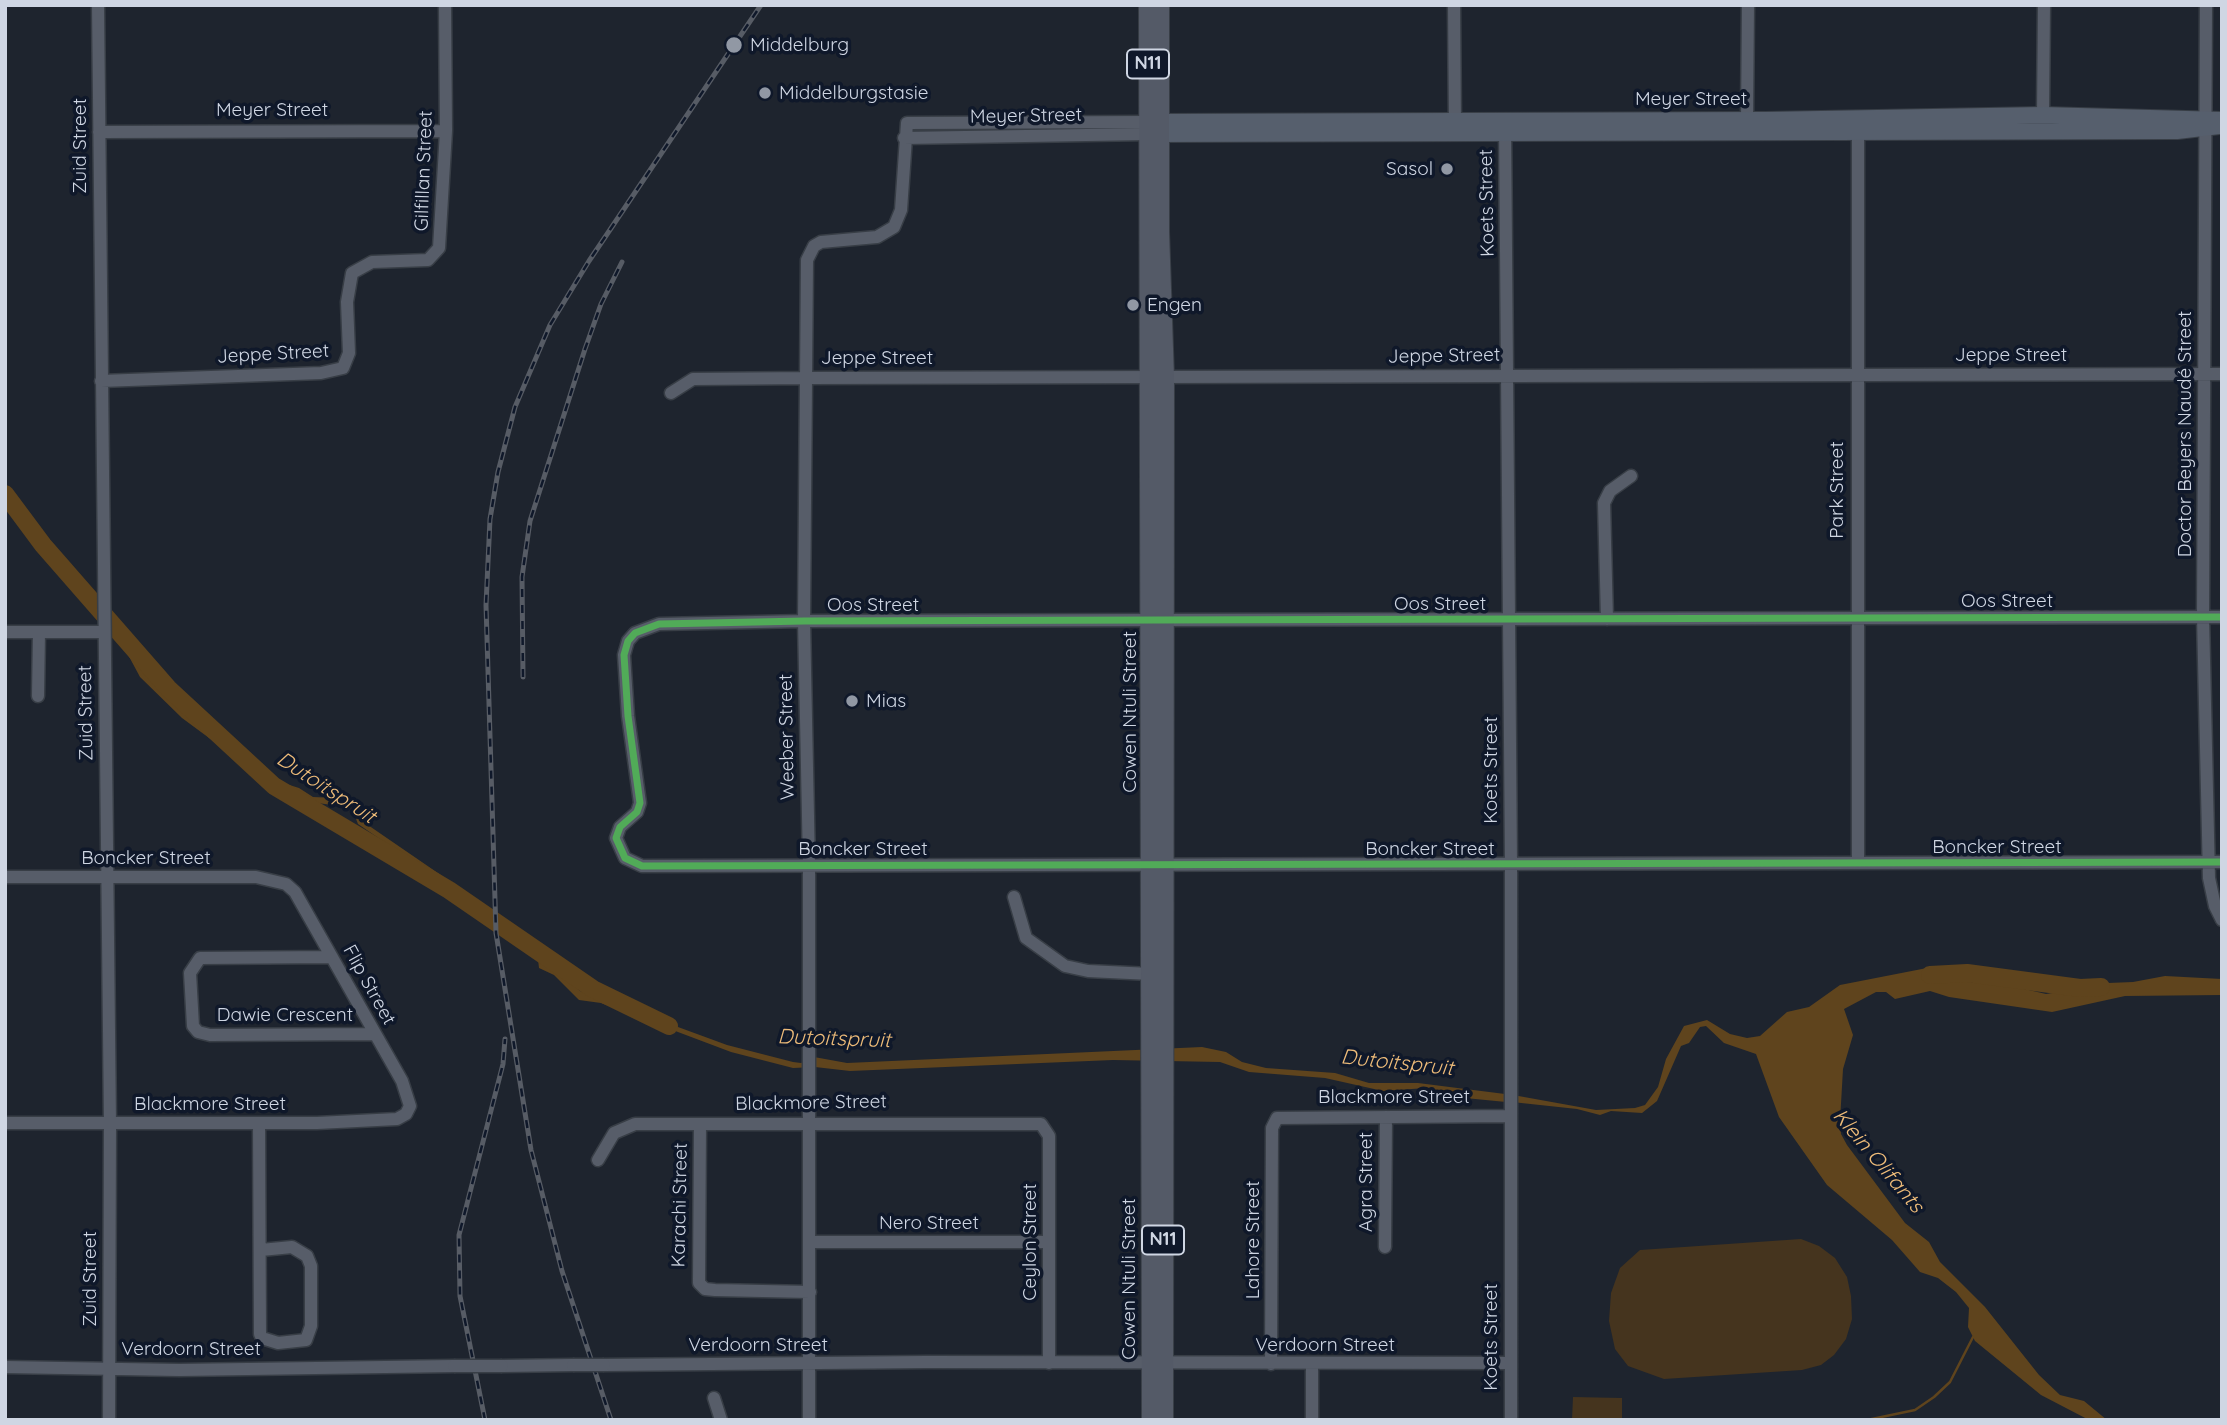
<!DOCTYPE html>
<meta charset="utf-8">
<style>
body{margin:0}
#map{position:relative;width:2227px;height:1425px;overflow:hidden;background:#1e242e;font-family:Quicksand,sans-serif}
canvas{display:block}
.frame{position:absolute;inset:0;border:7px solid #cfd6e3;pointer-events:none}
</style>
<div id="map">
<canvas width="2227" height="1425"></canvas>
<div class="frame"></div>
</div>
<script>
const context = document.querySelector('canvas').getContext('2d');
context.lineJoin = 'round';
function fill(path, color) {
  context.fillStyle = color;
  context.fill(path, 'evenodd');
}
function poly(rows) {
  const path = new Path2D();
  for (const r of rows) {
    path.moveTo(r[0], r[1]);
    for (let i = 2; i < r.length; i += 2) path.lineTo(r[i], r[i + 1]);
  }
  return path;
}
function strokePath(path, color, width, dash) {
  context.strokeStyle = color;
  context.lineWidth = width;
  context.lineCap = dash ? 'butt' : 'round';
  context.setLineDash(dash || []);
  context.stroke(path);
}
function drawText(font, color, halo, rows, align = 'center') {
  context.font = font + ' Quicksand,sans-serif';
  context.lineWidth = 7;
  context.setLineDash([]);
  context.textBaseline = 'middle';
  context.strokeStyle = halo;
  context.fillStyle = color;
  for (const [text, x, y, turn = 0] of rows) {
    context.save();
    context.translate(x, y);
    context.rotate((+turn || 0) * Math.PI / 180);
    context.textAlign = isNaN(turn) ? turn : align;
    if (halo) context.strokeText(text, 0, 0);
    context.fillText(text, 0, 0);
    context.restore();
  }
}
fill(poly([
 [1801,1239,1819,1246,1835,1258,1847,1277,1851,1296,1852,1319,1846,1339,1834,1355,1821,1365,1802,1370,1664,1379,1628,1366,1615,1349,1609,1321,1611,1293,1620,1268,1640,1250],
 [1573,1397,1622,1398,1622,1420,1572,1420]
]), '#45341e');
fill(poly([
 [112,619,132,635,142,666,162,690,258,775,299,788,313,797,336,798,355,807,365,823,451,882,444,892,406,857,358,824,353,811,347,807,310,802,295,791,271,790,257,781,224,749,182,718,140,677,118,636,109,628],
 [538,959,564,976,580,991,727,1045,793,1062,801,1063,814,1057,847,1063,1202,1047,1226,1052,1242,1062,1266,1068,1335,1073,1369,1083,1418,1083,1505,1094,1506,1102,1465,1098,1426,1088,1383,1091,1325,1078,1249,1072,1220,1062,1113,1060,850,1071,815,1067,793,1068,731,1052,601,1003,579,1000,554,975,539,968],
 [1927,968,1949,971,1956,979,1976,983,1999,983,2046,994,2072,990,2083,984,2133,982,2165,976,2222,979,2222,995,2125,996,2052,1012,1949,997,1930,991,1895,999,1886,992,1876,992,1844,1009,1853,1035,1843,1069,1840,1121,1841,1134,1847,1145,1905,1223,1929,1242,1940,1262,1985,1307,2039,1375,2060,1395,2084,1401,2107,1420,2089,1420,2041,1395,1975,1341,1968,1327,1969,1308,1956,1292,1938,1278,1920,1272,1892,1240,1827,1185,1779,1117,1756,1054,1724,1043,1706,1026,1700,1027,1689,1043,1681,1046,1657,1101,1642,1113,1611,1111,1600,1115,1577,1109,1512,1102,1513,1095,1596,1110,1635,1108,1645,1105,1658,1087,1666,1059,1684,1026,1707,1020,1730,1034,1747,1038,1760,1036,1787,1012,1809,1007,1840,985]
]), '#5f441d');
strokePath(poly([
 [1867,1420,1915,1410,1934,1397,1950,1382,1973,1337]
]), '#5f441d', 2.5);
strokePath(poly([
 [5,494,43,545,168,688,274,786,449,890,593,989,669,1026],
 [1930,975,1967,973,2080,988,2101,987]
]), '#5f441d', 18);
const minor = poly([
 [98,5,110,1123,109,1420],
 [1454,5,1455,129],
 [2206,5,2203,617,2209,878,2215,906,2222,920],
 [2043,115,2044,5],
 [1747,119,1748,5],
 [1858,124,1858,863],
 [1505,125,1511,865,1511,1420],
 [99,132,446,131],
 [904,138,1148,134],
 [101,381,321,373,343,368,349,353,347,302,352,273,372,262,428,260,439,248,446,131,445,5],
 [671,393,693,379,808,378,2222,374],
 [2222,617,804,621,659,624,635,633,628,641,624,655,628,716,640,803,637,812,620,827,616,838,625,858,642,866,2222,862],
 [1607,619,1604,503,1610,491,1631,476],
 [5,632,104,632],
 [38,696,39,632],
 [5,877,256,877,286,884,295,892,402,1081,410,1106,406,1114,397,1119,317,1123,5,1123],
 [1014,897,1026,938,1065,966,1088,971,1151,974],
 [332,957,200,958,190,973,193,1026,198,1032,210,1035,375,1034],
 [259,1123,260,1334,262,1338,278,1343,306,1340,311,1326,311,1266,307,1256,292,1247,261,1250],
 [700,1124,699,1283,705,1289,715,1290,810,1292],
 [598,1160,614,1133,635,1124,1041,1124,1049,1136,1049,1363],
 [809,1242,1049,1242],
 [1385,1247,1386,1117],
 [1271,1364,1272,1128,1277,1118,1511,1116],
 [604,1365,926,1362,1510,1363],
 [1312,1365,1312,1420],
 [502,1366,573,1365],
 [5,1367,179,1370,454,1366],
 [714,1398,721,1420],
 [809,1420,809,865,804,621,807,260,814,246,821,242,877,237,894,227,901,210,907,123,1147,122]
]);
const major = poly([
 [1150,122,1765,120,2043,115,2222,120],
 [1150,134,2177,131,2219,126]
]);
const highway = poly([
 [1148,5,1151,1420],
 [1160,5,1160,231,1165,378,1164,1420]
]);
strokePath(minor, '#383e46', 15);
strokePath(major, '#383e46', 18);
strokePath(highway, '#383e46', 20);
strokePath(minor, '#575d69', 12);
strokePath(major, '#565f6d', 16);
strokePath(highway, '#545a67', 18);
const rail = poly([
 [523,677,522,577,530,521,585,349,601,304,622,262],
 [485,1420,460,1296,459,1235,503,1064,505,1039],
 [611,1420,562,1271,531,1150,496,933,486,605,490,519,498,472,515,407,550,325,589,261,761,5]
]);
strokePath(rail, '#575c65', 5);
strokePath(rail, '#0f182a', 2.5, [8]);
const minorBridge = poly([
 [573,1365,604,1365],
 [454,1366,502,1366]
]);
strokePath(minorBridge, '#383e46', 15, []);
strokePath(minorBridge, '#575d69', 12);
strokePath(poly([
 [2222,617,804,621,659,624,635,633,628,641,624,655,628,716,640,803,637,812,620,827,616,838,625,858,642,866,2222,862]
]), '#51ab58', 7);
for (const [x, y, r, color] of [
 [734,45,9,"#9198a4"],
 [765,93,7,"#9198a4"],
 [1447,169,7,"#9198a4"],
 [1133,305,7,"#9198a4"],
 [852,701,7,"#9198a4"]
]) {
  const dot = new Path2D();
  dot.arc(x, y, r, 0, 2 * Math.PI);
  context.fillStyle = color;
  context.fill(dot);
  strokePath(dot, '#0f182a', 2.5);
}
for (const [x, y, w] of [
 [1148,64,42],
 [1163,1240,42]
]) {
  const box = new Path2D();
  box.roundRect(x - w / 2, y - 14.5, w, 29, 5);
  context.fillStyle = '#0f182a';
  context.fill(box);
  strokePath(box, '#cfd6e3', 2);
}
drawText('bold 18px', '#cfd6e3', null, [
 ["N11",1148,64],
 ["N11",1163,1240]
]);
drawText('19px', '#cfd6e3', '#0f182a', [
 ["Middelburg",750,45],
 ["Middelburgstasie",779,93],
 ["Sasol",1433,169,"right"],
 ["Engen",1147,305],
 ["Mias",866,701]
], 'left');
drawText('19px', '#cfd6e3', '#0f182a', [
 ["Meyer Street",1691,99],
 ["Meyer Street",272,110],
 ["Meyer Street",1026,116,-1],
 ["Zuid Street",80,146,-90],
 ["Gilfillan Street",424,171,-88],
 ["Koets Street",1487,203,-91],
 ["Jeppe Street",273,354,-3],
 ["Jeppe Street",2011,355],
 ["Jeppe Street",1444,356,-1],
 ["Jeppe Street",877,358],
 ["Doctor Beyers Naudé Street",2185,434,-90],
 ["Park Street",1837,490,-90],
 ["Oos Street",2007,601],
 ["Oos Street",1440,604],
 ["Oos Street",873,605],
 ["Cowen Ntuli Street",1130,712,-90],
 ["Zuid Street",86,713,-91],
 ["Weeber Street",787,737,-91],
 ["Koets Street",1491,770,-90],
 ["Boncker Street",1997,847],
 ["Boncker Street",863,849],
 ["Boncker Street",1430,849],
 ["Boncker Street",146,858],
 ["Flip Street",369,985,61],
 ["Dawie Crescent",285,1015],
 ["Blackmore Street",1394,1097],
 ["Blackmore Street",811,1103,-1],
 ["Blackmore Street",210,1104],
 ["Agra Street",1366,1182,-90],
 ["Karachi Street",680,1205,-89],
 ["Nero Street",929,1223],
 ["Lahore Street",1253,1240,-90],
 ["Ceylon Street",1030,1242,-90],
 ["Zuid Street",90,1279,-90],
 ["Cowen Ntuli Street",1129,1279,-90],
 ["Koets Street",1491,1337,-90],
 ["Verdoorn Street",758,1345],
 ["Verdoorn Street",1325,1345],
 ["Verdoorn Street",191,1349]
]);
drawText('italic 21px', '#edbb79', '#0f182a', [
 ["Dutoitspruit",326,788,33],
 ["Dutoitspruit",834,1039,2],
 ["Dutoitspruit",1397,1063,6],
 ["Klein Olifants",1878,1161,50]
]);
</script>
